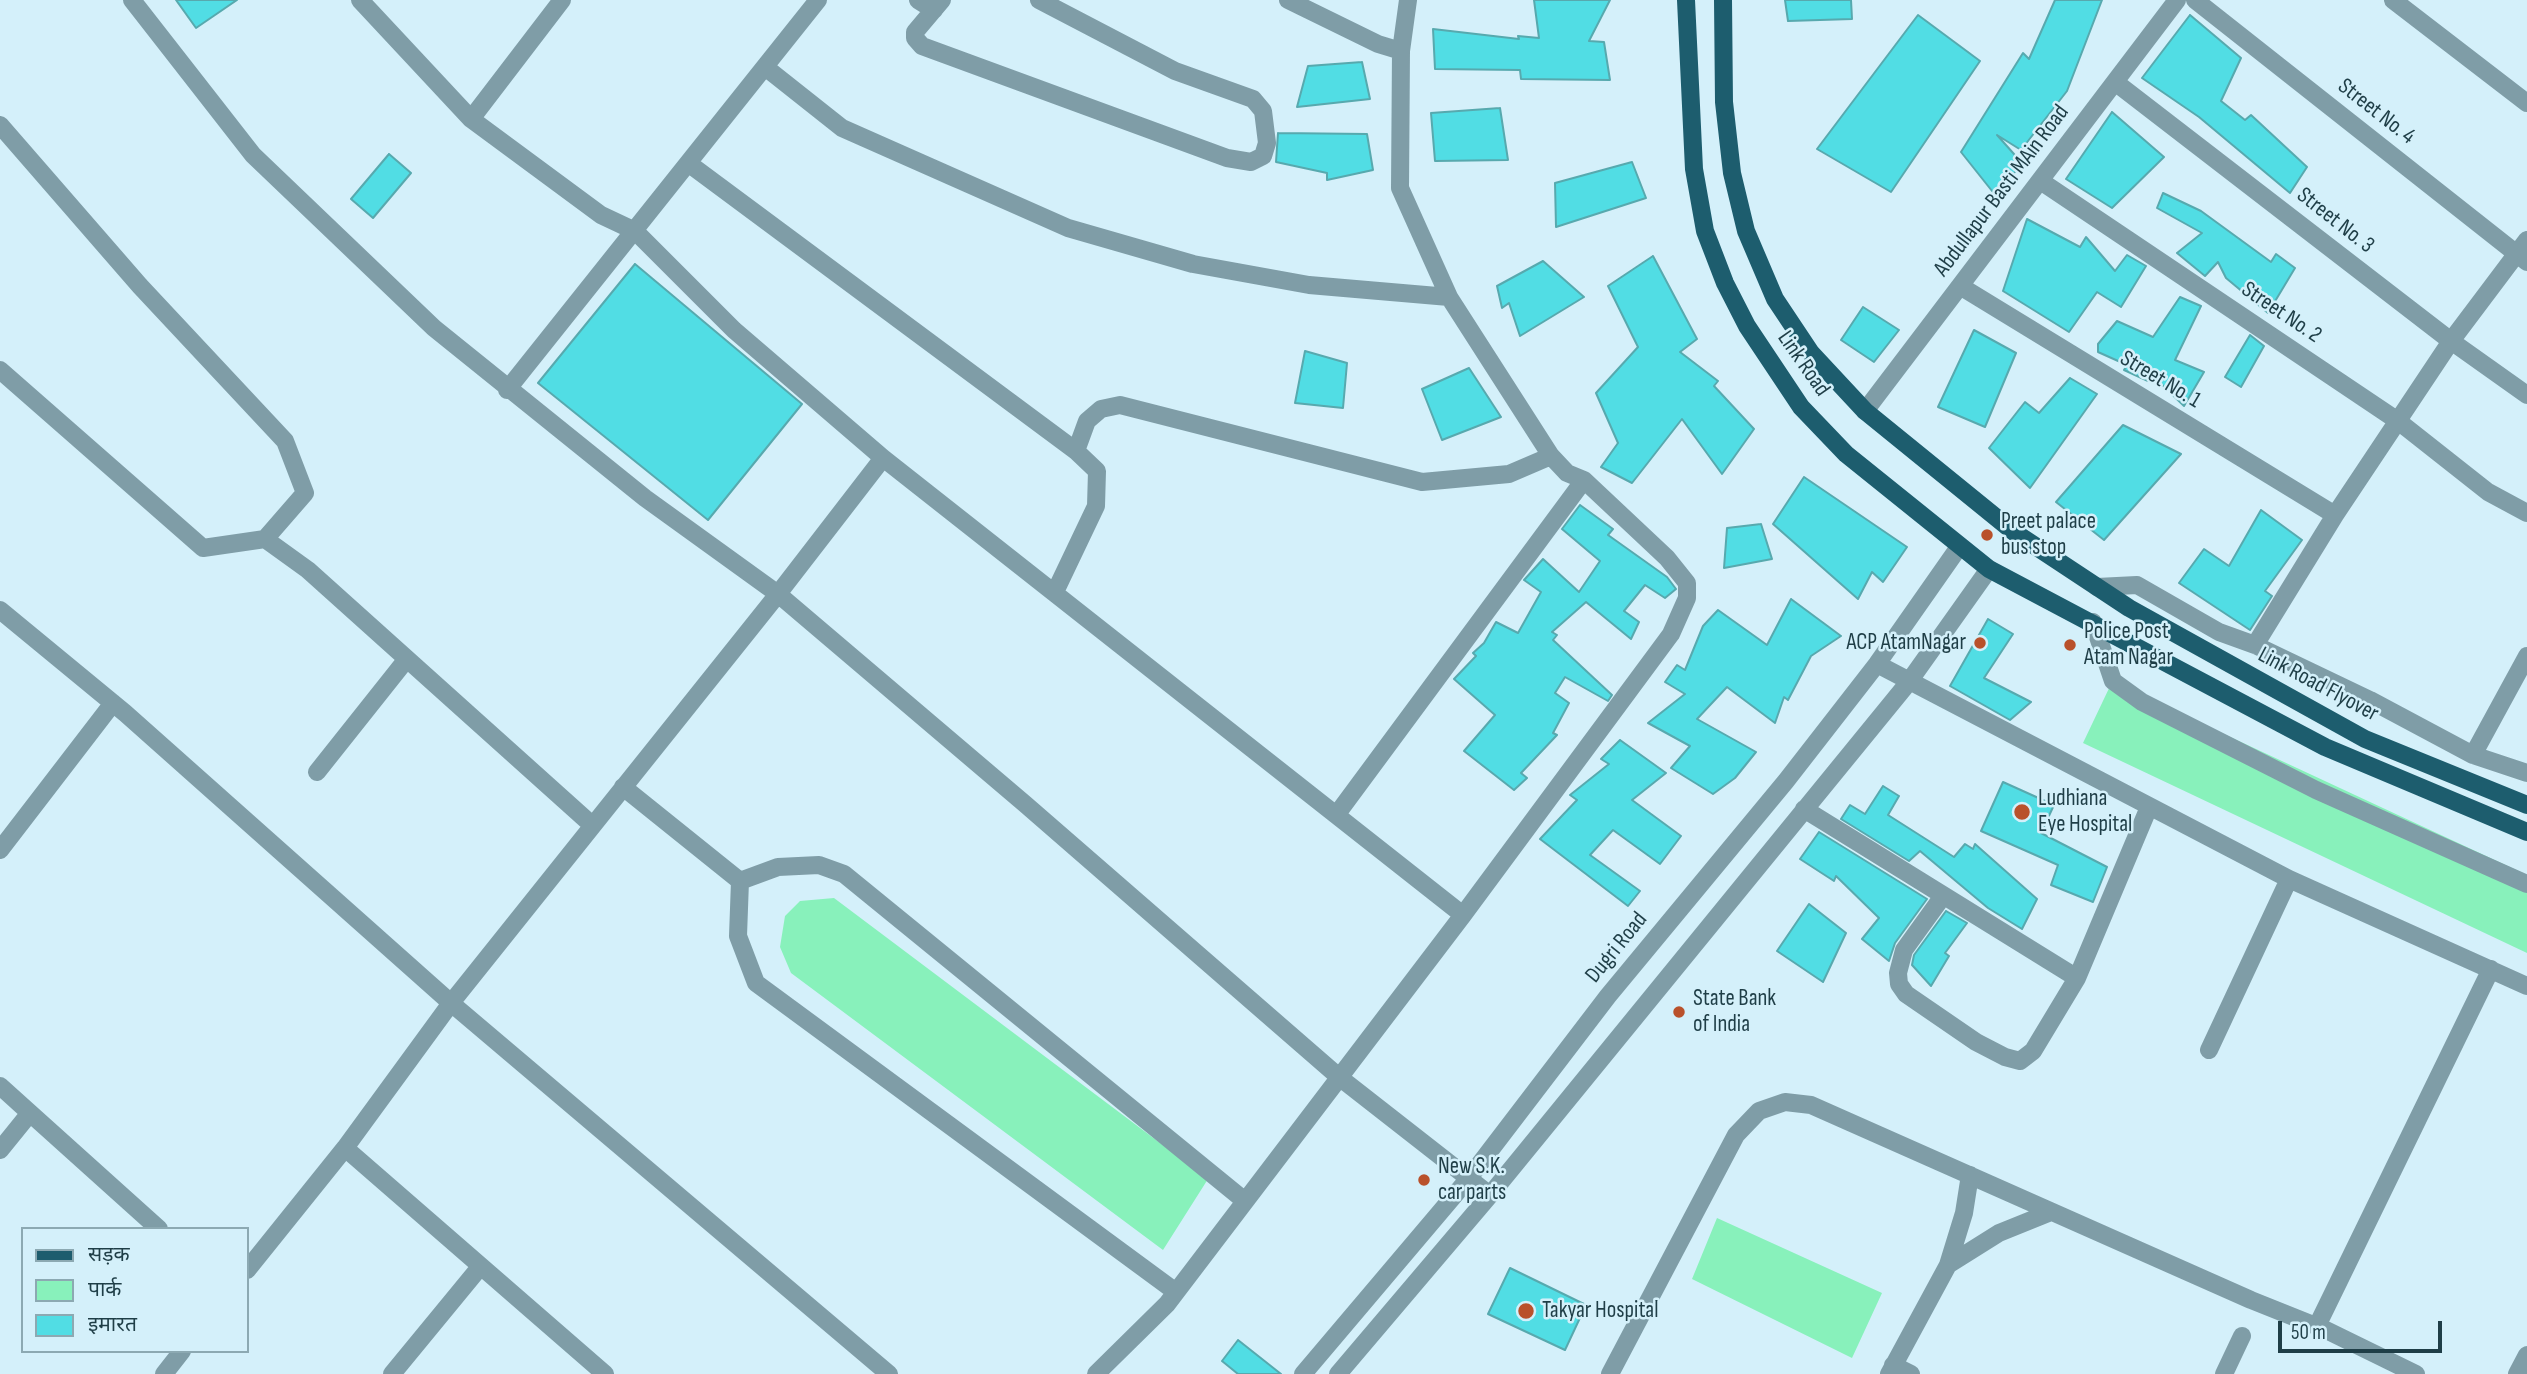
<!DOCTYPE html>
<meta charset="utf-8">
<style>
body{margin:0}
#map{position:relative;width:2527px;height:1374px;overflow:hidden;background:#d4f0fa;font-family:"Sofia Sans Condensed","Noto Sans Devanagari",sans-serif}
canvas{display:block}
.legend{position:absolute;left:21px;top:1227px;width:228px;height:126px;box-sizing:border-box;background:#d4f0fa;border:2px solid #8ca9b2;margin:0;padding:9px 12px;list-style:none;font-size:21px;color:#1f3e47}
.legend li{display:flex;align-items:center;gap:14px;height:35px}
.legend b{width:35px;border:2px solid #8ca9b2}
.scale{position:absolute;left:2278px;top:1321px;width:164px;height:32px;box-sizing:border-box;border:4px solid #1f3e47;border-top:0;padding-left:9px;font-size:21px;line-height:24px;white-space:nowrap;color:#1f3e47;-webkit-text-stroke:5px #d4f0fa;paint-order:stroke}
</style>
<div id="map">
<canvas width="2527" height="1374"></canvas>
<ul class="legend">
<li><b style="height:9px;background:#1d5d6e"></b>सड़क</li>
<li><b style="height:19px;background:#88f1bb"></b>पार्क</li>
<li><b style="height:19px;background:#51dde4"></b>इमारत</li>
</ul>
<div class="scale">50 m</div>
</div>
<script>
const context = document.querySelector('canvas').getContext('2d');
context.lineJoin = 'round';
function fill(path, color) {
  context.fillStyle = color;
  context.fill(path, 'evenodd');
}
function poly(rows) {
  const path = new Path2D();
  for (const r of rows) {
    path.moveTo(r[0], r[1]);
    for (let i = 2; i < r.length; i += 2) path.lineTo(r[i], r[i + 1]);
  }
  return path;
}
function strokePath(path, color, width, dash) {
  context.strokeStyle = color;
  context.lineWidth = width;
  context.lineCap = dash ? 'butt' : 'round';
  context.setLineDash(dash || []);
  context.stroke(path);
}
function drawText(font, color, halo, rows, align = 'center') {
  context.font = font + ' "Sofia Sans Condensed",sans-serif';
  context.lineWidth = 5;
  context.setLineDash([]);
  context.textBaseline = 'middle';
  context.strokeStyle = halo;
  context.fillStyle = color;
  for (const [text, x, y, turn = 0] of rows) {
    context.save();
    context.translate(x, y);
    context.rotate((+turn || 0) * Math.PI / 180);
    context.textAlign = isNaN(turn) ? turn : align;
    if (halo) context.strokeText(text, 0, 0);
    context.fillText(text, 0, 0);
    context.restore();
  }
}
fill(poly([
 [2112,682,2527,875,2527,953,2083,743],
 [834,898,1208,1179,1163,1250,791,973,780,947,785,916,800,901],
 [1717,1218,1882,1293,1852,1358,1692,1279]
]), '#88f1bb');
const building = poly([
 [176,0,237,0,196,28,176,0],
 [1534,0,1610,0,1589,41,1604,42,1610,80,1521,79,1520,70,1435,69,1433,29,1519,39,1518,36,1539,38,1534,0],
 [1785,0,1851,0,1852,19,1788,21,1785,0],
 [2055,0,2102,0,2067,91,2021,150,1997,135,2022,163,1996,196,1961,152,2023,53,2029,59,2055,0],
 [1918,15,1980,61,1891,192,1817,149,1918,15],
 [2190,15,2241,58,2221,101,2245,120,2251,115,2307,167,2290,193,2199,117,2142,78,2190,15],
 [1362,62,1370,99,1297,107,1308,66,1362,62],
 [1500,108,1508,160,1435,161,1431,113,1500,108],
 [2112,112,2164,157,2112,208,2066,179,2112,112],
 [1278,133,1367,134,1373,170,1327,180,1327,173,1276,162,1278,133],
 [389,154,411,173,373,218,351,199,389,154],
 [1632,162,1646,198,1556,227,1555,183,1632,162],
 [2163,193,2201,211,2271,262,2276,254,2295,268,2268,313,2226,278,2218,262,2205,276,2177,253,2202,233,2157,208,2163,193],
 [2027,219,2080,247,2086,237,2115,271,2127,255,2146,266,2121,307,2097,292,2069,332,2003,291,2027,219],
 [1653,256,1697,339,1680,352,1718,381,1714,386,1754,429,1722,474,1682,419,1632,483,1601,467,1618,443,1596,393,1638,347,1608,286,1653,256],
 [1543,261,1584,297,1520,336,1509,303,1502,308,1497,286,1543,261],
 [635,264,802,404,708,520,538,383,635,264],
 [2180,297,2201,306,2175,360,2204,372,2184,406,2152,375,2148,381,2124,370,2127,365,2098,352,2098,344,2117,321,2153,337,2180,297],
 [1863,307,1899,330,1874,362,1841,340,1863,307],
 [1974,330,2016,353,1985,427,1938,407,1974,330],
 [2250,335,2264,346,2241,387,2225,377,2250,335],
 [1305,351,1347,363,1343,408,1295,403,1305,351],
 [1469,368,1501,417,1442,440,1422,389,1469,368],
 [2070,378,2097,394,2030,488,1989,448,2025,402,2039,413,2070,378],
 [2123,425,2181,454,2104,540,2056,502,2123,425],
 [1804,477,1907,547,1883,582,1872,572,1858,599,1773,524,1804,477],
 [1580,505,1613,529,1608,535,1667,577,1676,589,1665,598,1645,585,1624,611,1639,622,1631,639,1586,602,1552,632,1557,635,1553,640,1612,695,1608,701,1565,677,1555,693,1569,703,1553,733,1557,735,1521,773,1527,778,1514,790,1464,751,1495,715,1454,679,1476,656,1473,653,1484,643,1496,622,1518,633,1541,592,1524,580,1543,559,1579,592,1600,561,1562,529,1580,505],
 [2261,510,2302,540,2265,591,2272,596,2250,630,2179,583,2204,549,2229,566,2261,510],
 [1761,524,1772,559,1724,568,1727,528,1761,524],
 [1791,599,1841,636,1811,656,1788,700,1784,697,1775,723,1727,687,1697,719,1756,752,1735,778,1713,794,1671,768,1690,746,1648,723,1685,694,1665,682,1677,665,1685,670,1703,626,1718,610,1767,645,1791,599],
 [1988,619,2013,634,1984,678,2031,702,2010,720,1950,686,1988,619],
 [1620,740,1666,773,1632,800,1681,836,1660,864,1613,830,1590,855,1640,891,1628,906,1540,839,1577,800,1570,795,1609,764,1601,759,1620,740],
 [2003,782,2054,805,2041,833,2107,867,2093,902,2051,885,2058,865,1981,831,2003,782],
 [1883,786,1899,796,1888,815,1954,857,1965,844,1973,849,1975,844,2037,899,2022,929,1988,908,1920,851,1909,861,1841,819,1850,805,1865,814,1883,786],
 [1819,832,1927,899,1895,943,1889,961,1862,939,1879,918,1836,876,1834,881,1800,859,1819,832],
 [1809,904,1846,933,1823,982,1777,951,1809,904],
 [1946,911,1967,923,1945,953,1949,956,1931,986,1912,965,1914,955,1946,911],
 [1510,1268,1586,1305,1565,1350,1488,1314,1510,1268],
 [1238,1340,1281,1374,1238,1374,1222,1361,1238,1340]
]);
fill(building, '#51dde4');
strokePath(building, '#57a9ae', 2);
strokePath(poly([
 [132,0,253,155,434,328,645,498,778,594,1025,804,1339,1077,1490,1195],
 [360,0,471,119,601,215,635,231,734,330,883,458,1463,915],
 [918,0,934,10],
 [942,0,915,32,915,38,922,46,1227,158,1251,162,1263,156,1267,143,1263,111,1253,99,1175,71,1039,0],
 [1288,0,1378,44,1401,51],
 [2195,0,2527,262],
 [2393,0,2527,103],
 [765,67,842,128,1068,228,1193,264,1309,285,1449,297],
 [2115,82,2451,341,2527,395],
 [471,119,562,0],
 [0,125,140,286,285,441,305,493,265,539,203,548,0,370],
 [688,163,1076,451],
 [2042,182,2398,421,2488,492,2527,513],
 [1960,286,2335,515],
 [507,390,818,0],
 [1865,411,2177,0],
 [265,539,308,570,592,825],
 [2097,587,2137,585,2219,632,2255,645,2370,700,2473,755,2527,773],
 [1055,592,1096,506,1097,471,1076,451,1087,421,1101,409,1120,405,1422,482,1509,474,1551,456],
 [0,610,125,713,451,1003,889,1374],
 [2093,622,2113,681,2142,702,2316,790,2527,884],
 [2255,645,2335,515,2451,341,2527,240],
 [1877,664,2289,879,2527,986],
 [2473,755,2527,656],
 [317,772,406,660],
 [623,787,740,881,738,936,756,983,1176,1292],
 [1804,809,2077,978],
 [1337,814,1584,480],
 [0,850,113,703],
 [740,881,778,867,819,865,844,874,1245,1201],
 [1943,896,1904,950,1898,973,1899,984,1906,994,1976,1042,2005,1057,2020,1061,2033,1051,2077,978,2149,807],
 [2209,1050,2289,879],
 [0,1086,30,1113,0,1150],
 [30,1113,159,1229],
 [345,1148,605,1374],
 [1948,1265,1999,1233,2051,1212],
 [247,1270,345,1148,451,1003,778,594,883,458],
 [2317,1326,2491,969],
 [1893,1365,1911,1374],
 [164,1374,182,1351],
 [392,1374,480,1267],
 [1096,1374,1167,1304,1463,915,1671,634,1687,598,1687,583,1667,558,1584,480,1567,473,1551,456,1449,297,1400,188,1401,51,1408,0],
 [1303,1374,1469,1178,1608,996,1786,781,1877,664,1959,547],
 [1338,1374,1490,1195,1908,683,1989,569],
 [1610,1374,1736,1135,1759,1111,1785,1102,1811,1105,2251,1300,2326,1330,2416,1374],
 [1889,1374,1948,1265,1964,1213,1970,1175],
 [2224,1374,2242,1336],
 [2517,1374,2527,1355]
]), '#7f9da7', 18);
strokePath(poly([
 [1686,0,1694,169,1705,231,1725,283,1747,326,1801,407,1846,454,1989,569,2325,747,2527,832],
 [1723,0,1724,102,1732,173,1746,231,1775,299,1811,353,1865,411,2014,532,2129,608,2365,739,2527,805]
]), '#1d5d6e', 18);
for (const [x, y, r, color] of [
 [1987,535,7,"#b9512b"],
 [1980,643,7,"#b9512b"],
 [2070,645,7,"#b9512b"],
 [2022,812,9,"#b9512b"],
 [1679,1012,7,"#b9512b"],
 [1424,1180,7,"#b9512b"],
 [1526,1311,9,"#b9512b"]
]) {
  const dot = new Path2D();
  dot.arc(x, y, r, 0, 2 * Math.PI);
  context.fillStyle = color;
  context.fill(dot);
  strokePath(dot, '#d4f0fa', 2.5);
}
drawText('23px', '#1f3e47', '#d4f0fa', [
 ["Street No. 4",2376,112,38],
 ["Abdullapur Basti MAin Road",2002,191,-53],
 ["Street No. 3",2335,221,38],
 ["Street No. 2",2281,313,34],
 ["Link Road",1803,364,55],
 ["Street No. 1",2160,380,31],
 ["Link Road Flyover",2318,685,28],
 ["Dugri Road",1617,948,-51]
]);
drawText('23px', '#1f3e47', '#d4f0fa', [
 ["Preet palace",2001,522],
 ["bus stop",2001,548],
 ["Police Post",2084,632],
 ["Atam Nagar",2084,658],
 ["ACP AtamNagar",1966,643,"right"],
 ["Ludhiana",2038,799],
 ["Eye Hospital",2038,825],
 ["State Bank",1693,999],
 ["of India",1693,1025],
 ["New S.K.",1438,1167],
 ["car parts",1438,1193],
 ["Takyar Hospital",1542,1311]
], 'left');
</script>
